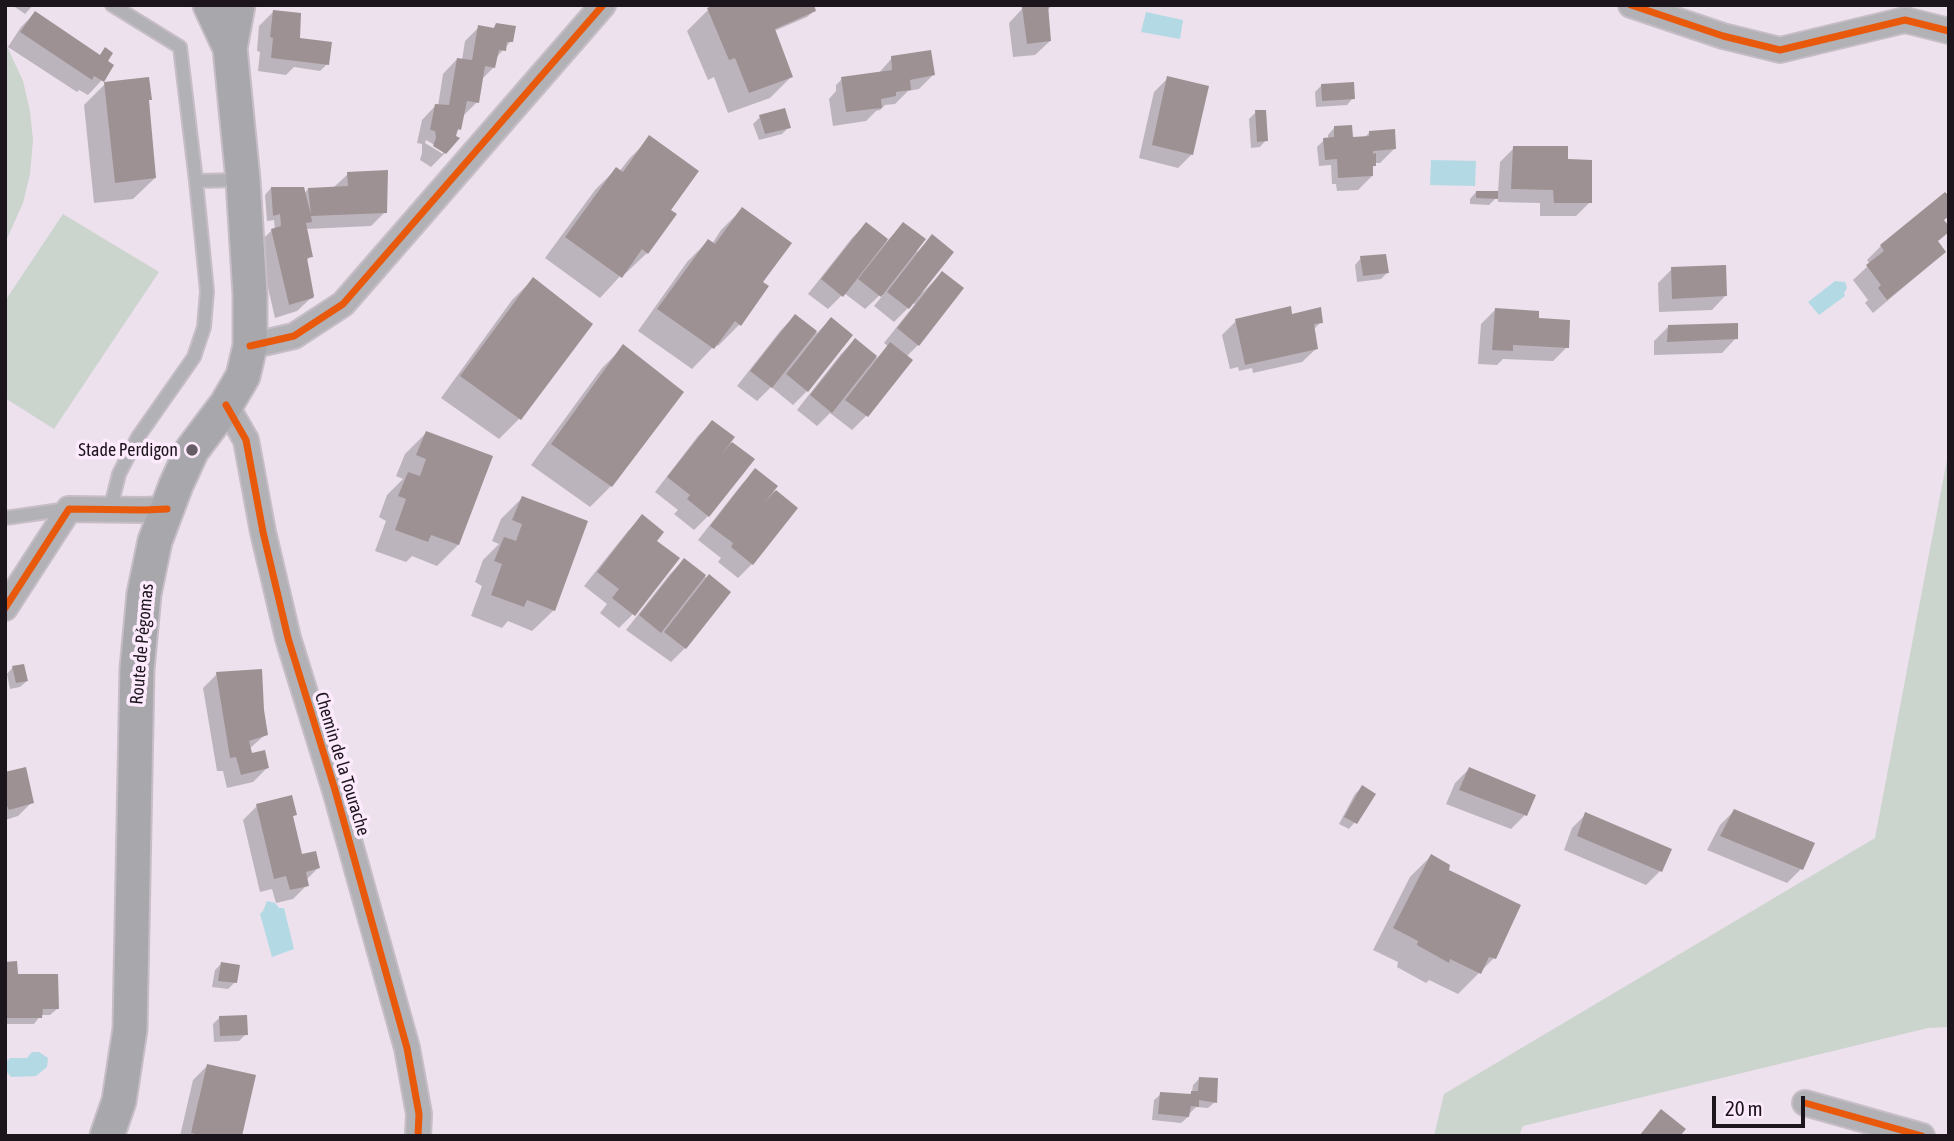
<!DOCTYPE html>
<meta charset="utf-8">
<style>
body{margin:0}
#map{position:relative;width:1954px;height:1141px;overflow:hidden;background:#ece1ec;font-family:"Asap Condensed",sans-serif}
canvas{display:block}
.frame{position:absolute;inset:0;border:7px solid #1c151c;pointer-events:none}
.scale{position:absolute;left:1712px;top:1096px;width:93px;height:32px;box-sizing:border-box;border:4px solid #1c151c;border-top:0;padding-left:9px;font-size:21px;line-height:24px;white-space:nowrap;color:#1c151c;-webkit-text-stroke:5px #fdeafd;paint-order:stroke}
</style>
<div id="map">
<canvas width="1954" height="1141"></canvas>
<div class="frame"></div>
<div class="scale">20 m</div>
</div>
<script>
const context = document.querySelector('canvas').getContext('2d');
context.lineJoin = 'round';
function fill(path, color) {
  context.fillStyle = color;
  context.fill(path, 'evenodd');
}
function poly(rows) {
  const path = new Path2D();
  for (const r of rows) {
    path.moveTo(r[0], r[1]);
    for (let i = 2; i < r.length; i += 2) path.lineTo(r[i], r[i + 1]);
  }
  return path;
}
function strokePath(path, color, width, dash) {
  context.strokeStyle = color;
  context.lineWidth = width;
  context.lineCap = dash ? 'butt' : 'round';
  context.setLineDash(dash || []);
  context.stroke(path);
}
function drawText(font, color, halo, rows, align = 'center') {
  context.font = font + ' "Asap Condensed",sans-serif';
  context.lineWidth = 7;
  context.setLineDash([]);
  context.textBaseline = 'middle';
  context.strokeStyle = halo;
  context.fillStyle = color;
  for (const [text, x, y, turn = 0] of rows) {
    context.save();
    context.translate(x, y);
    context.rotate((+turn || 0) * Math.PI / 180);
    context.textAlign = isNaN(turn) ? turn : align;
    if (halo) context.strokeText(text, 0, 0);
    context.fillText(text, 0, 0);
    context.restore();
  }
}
fill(poly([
 [5,42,23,81,30,111,33,140,30,174,23,203,5,243],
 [63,214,159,272,54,429,5,398,5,301],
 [1949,449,1949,1027,1928,1028,1523,1126,1519,1136,1434,1136,1444,1094,1875,838]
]), '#ccd4ce');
fill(poly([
 [1146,12,1183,20,1180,39,1141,32],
 [1431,160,1476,161,1475,186,1430,185],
 [1835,281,1845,282,1847,288,1844,293,1845,296,1819,315,1808,302],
 [267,901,275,903,279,908,284,908,294,949,272,957,260,914,263,911],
 [32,1052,39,1052,48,1058,47,1067,36,1076,11,1077,6,1071,5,1063,10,1058,27,1058]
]), '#b3dae4');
fill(poly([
 [12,5,33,5,25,14],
 [1023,5,1052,5,1047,11,1050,41,1035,55,1013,57,1009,23,1023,8],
 [770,9,814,11,807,17,774,31,791,77,770,98,728,113,714,77,708,80,687,31,708,10],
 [273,12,298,39,327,64,320,71,294,67,286,75,258,71,260,52,257,51,259,26],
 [35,13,99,56,105,50,106,62,102,80,88,95,79,90,77,92,8,47,21,27],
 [496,25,511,41,495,59,494,67,481,80,477,102,463,116,459,129,455,134,445,153,431,167,420,160,422,153,422,144,417,143,422,120,436,105,438,106,443,74,457,59,462,60,465,41,479,27,492,30],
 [426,140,443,150,443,154,425,143],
 [892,58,933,75,919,89,908,91,895,104,885,105,880,110,876,111,866,121,833,126,829,99,836,91,836,85,842,79,878,74],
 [1168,78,1192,154,1178,168,1139,158,1154,92],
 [105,84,147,102,155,178,133,199,94,203,84,105],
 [1322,85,1353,98,1347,105,1316,107,1315,92],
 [1256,112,1266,140,1260,147,1251,148,1249,119],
 [760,117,789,127,782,134,759,140,753,124],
 [1334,128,1348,140,1364,138,1370,132,1394,149,1380,163,1371,163,1372,176,1358,190,1337,191,1336,184,1332,184,1331,165,1319,166,1317,147,1324,140,1328,140,1328,135],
 [650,138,669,211,647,253,626,273,624,272,600,298,545,258,595,190,616,169,619,172,629,159],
 [1514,148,1567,161,1590,202,1576,216,1540,216,1540,203,1498,202,1498,196,1489,205,1470,204,1470,199,1476,192,1498,192,1500,162],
 [348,174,385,212,371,226,306,229,311,256,306,261,312,297,297,311,275,318,258,244,272,230,275,230,274,220,267,221,265,195,271,188,304,194,308,189,333,188],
 [742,209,761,283,767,287,739,325,718,346,716,344,692,369,638,331,687,262,708,241,712,244,721,230],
 [1943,221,1937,242,1944,251,1930,265,1873,313,1865,303,1868,300,1853,280,1870,264,1867,260,1881,246],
 [866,224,887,241,904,224,917,252,932,237,921,291,923,292,942,273,918,345,906,357,866,416,852,430,830,413,817,426,797,410,841,354,855,340,877,358,889,347,884,343,915,304,913,303,894,322,874,306,883,295,881,294,865,309,844,293,828,309,808,294,852,238],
 [1361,258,1388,272,1381,279,1357,282,1355,265],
 [1672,269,1726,295,1712,310,1659,312,1658,283],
 [533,279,520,418,499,439,441,398,512,300],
 [1495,310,1567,347,1553,361,1503,359,1497,365,1478,364,1481,324],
 [795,316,817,333,831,319,807,391,793,405,771,387,757,401,737,386,781,330],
 [1286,317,1321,322,1313,330,1317,348,1302,362,1253,373,1252,368,1239,371,1238,367,1230,369,1222,335,1236,321],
 [1668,327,1736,338,1722,353,1654,355,1654,341],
 [623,347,611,486,590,507,531,465,602,368],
 [712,422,729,442,752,460,708,516,694,530,674,514,678,510,655,492,698,436],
 [426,433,490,457,458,545,437,566,412,556,406,562,375,551,386,521,379,517,387,495,403,479,396,476,405,454],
 [756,471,772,490,795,508,752,564,738,578,718,562,721,558,698,540,742,484],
 [522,498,554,610,532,631,508,621,502,628,471,616,482,586,475,582,483,560,499,544,492,541,501,519],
 [642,517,655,541,633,614,619,628,600,613,607,604,584,586,628,531],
 [684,560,707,578,685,648,671,662,626,630,670,574],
 [13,667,27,681,20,687,10,689,7,674],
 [217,674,266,734,249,749,250,755,267,768,253,782,227,788,223,771,217,771,203,688],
 [1469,769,1525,815,1511,829,1446,804,1455,783],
 [5,774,32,802,18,816,5,820],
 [1362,787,1355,822,1349,829,1339,824,1355,794],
 [257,806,295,814,292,818,300,856,318,868,306,880,307,885,293,899,276,903,272,889,260,892,243,820],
 [1734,811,1801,869,1787,883,1707,850,1720,825],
 [1586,814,1660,871,1646,885,1564,850,1572,828],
 [1431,856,1447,871,1494,958,1458,994,1429,980,1426,983,1397,967,1398,962,1373,950,1410,877],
 [5,963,17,976,57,1009,50,1015,41,1015,34,1024,5,1024],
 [221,964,235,982,228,989,212,987,215,970],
 [220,1017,246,1034,239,1041,214,1042,213,1024],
 [207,1066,241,1136,180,1136,193,1080],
 [1199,1079,1215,1102,1208,1108,1196,1107,1190,1113,1188,1112,1188,1117,1181,1123,1152,1120,1154,1100,1161,1094,1189,1095,1192,1092,1193,1085]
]), '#0003');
fill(poly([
 [715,5,770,5,771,7,775,5,814,5,816,11,775,29,793,77,749,93,735,58,729,60,707,8],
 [1048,5,1051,41,1027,44,1022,7],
 [273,10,301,13,300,38,332,42,329,65,271,58,273,38,270,37],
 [35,11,100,55,105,47,113,53,108,61,114,65,104,82,94,76,92,80,20,32],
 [496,23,516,26,513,42,507,42,506,51,499,50,495,68,485,66,479,103,467,101,461,130,458,129,456,136,460,138,446,154,433,146,436,138,435,131,430,130,435,104,449,105,457,58,472,60,478,25,494,28],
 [931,50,935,75,910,80,911,90,896,92,896,96,881,99,882,108,846,112,841,77,892,70,891,56],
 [1167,76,1209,86,1193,155,1152,145],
 [149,77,152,100,149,100,156,178,115,183,104,82],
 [1354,82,1355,99,1322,101,1321,84],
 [785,108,791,128,765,134,759,115],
 [1255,110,1266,110,1268,141,1257,142],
 [1352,125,1353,137,1369,136,1369,131,1395,129,1396,149,1373,151,1373,154,1376,153,1376,166,1373,166,1373,176,1338,178,1337,159,1325,160,1323,138,1334,137,1334,126],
 [649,135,699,171,671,210,677,214,648,254,642,249,622,278,565,237,616,167,623,172],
 [1513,146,1568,146,1568,159,1592,160,1592,203,1554,203,1553,190,1511,189],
 [388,170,387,213,311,216,312,222,306,223,313,257,307,258,314,296,313,298,289,305,271,229,281,226,280,214,273,216,271,187,304,187,311,215,308,188,348,186,347,172],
 [1476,191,1498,191,1498,199,1476,198],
 [1945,192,1949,196,1949,216,1944,220,1949,226,1949,232,1938,241,1946,252,1887,300,1878,288,1881,285,1866,265,1884,251,1880,245],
 [742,207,792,243,763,282,769,286,741,326,735,321,714,349,657,309,708,239,715,244],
 [866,222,888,239,843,297,821,279],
 [903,222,926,239,881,297,858,279],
 [932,234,954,252,909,309,887,292],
 [1386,254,1389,273,1363,276,1360,256],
 [1726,265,1727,296,1672,299,1671,267],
 [942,271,964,288,919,346,897,328],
 [533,277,593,324,521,420,460,376],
 [1291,306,1292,314,1321,307,1323,323,1314,324,1318,349,1245,365,1235,319],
 [1495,308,1539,311,1539,318,1570,320,1569,348,1513,345,1513,351,1492,350],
 [795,314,817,331,772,388,750,371],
 [831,317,853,335,808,392,786,374],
 [1738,323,1738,339,1667,342,1668,325],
 [855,338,877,356,832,413,810,395],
 [890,342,913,360,868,417,845,400],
 [623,344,684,392,612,487,551,444],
 [712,420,735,437,721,455,732,442,755,459,709,517,687,499,690,495,667,477],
 [426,431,493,456,459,545,431,535,428,542,395,530,406,499,398,496,408,472,420,476,426,459,416,455],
 [755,468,778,486,764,503,776,490,798,508,753,565,731,547,733,543,710,526],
 [522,496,588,521,555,611,527,600,524,607,491,595,502,564,494,561,504,537,516,541,522,524,512,520],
 [642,514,664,532,657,541,680,558,635,616,612,598,619,589,597,572],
 [684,558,706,575,661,633,639,615],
 [709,574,731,592,686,649,664,632],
 [24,664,28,681,16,683,12,666],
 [262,669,264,710,268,735,249,741,252,753,265,750,269,768,241,775,236,757,230,758,216,672],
 [26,767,34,803,9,810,7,806,5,806,5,772],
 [1469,767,1536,795,1527,816,1459,790],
 [1362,785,1376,794,1357,824,1344,817],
 [292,795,297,815,293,816,302,854,316,851,320,868,306,872,309,886,290,890,286,876,274,879,256,804],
 [1734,809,1815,843,1803,870,1720,836],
 [1585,812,1672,849,1662,872,1577,836],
 [1431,854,1450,865,1449,870,1521,905,1496,959,1489,957,1481,974,1450,959,1449,963,1417,945,1418,941,1393,928],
 [17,961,18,974,58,974,59,1009,43,1009,42,1018,5,1018,5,962],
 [221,962,240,965,237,983,218,981],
 [247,1015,248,1035,220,1036,219,1016],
 [207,1064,256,1075,242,1136,205,1136,191,1133],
 [1199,1077,1218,1078,1217,1103,1199,1100,1199,1107,1191,1106,1189,1117,1158,1114,1160,1092,1191,1094,1191,1091,1198,1091],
 [1661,1109,1686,1129,1680,1136,1639,1136]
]), '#9e9193');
const lane = poly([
 [112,5,180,47,196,181,240,180],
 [110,510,119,474,138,437,194,357,204,327,207,291,196,181],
 [5,518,68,509]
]);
const street = poly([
 [1631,5,1723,36,1780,50,1905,20,1949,31],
 [250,346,294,336,343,304,603,5],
 [226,405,246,440,263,532,288,638,335,790,407,1048,419,1114,418,1136],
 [5,608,69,509,144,510,167,509],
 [1805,1103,1922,1136]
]);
const secondary = poly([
 [210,5,230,48],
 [107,1136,119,1101,130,1029,137,669,144,594,155,541,176,485,192,450,226,405,243,376,250,346,250,294,243,180,230,48,238,5]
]);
strokePath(lane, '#c6bdc6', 16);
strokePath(street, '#c6bdc6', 28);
strokePath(secondary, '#c6bdc6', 37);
strokePath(lane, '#b1b1b6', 12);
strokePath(street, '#b1b1b6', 24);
strokePath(secondary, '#a7a7ac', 33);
strokePath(poly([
 [1631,5,1723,36,1780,50,1905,20,1949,31],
 [250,346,294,336,343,304,603,5],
 [226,405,246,440,263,532,288,638,335,790,407,1048,419,1114,418,1136],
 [5,608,69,509,144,510,167,509],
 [1805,1103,1922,1136]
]), '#e8590c', 7);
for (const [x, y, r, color] of [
 [192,450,7,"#655c65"]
]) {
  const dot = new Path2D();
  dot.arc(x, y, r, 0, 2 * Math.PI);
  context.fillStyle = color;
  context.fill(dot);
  strokePath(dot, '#fdeafd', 2.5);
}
drawText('18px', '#1c151c', '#fdeafd', [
 ["Stade Perdigon",178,450]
], 'right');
drawText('18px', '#1c151c', '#fdeafd', [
 ["Route de Pégomas",142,644,-85],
 ["Chemin de la Tourache",342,764,73]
]);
</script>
